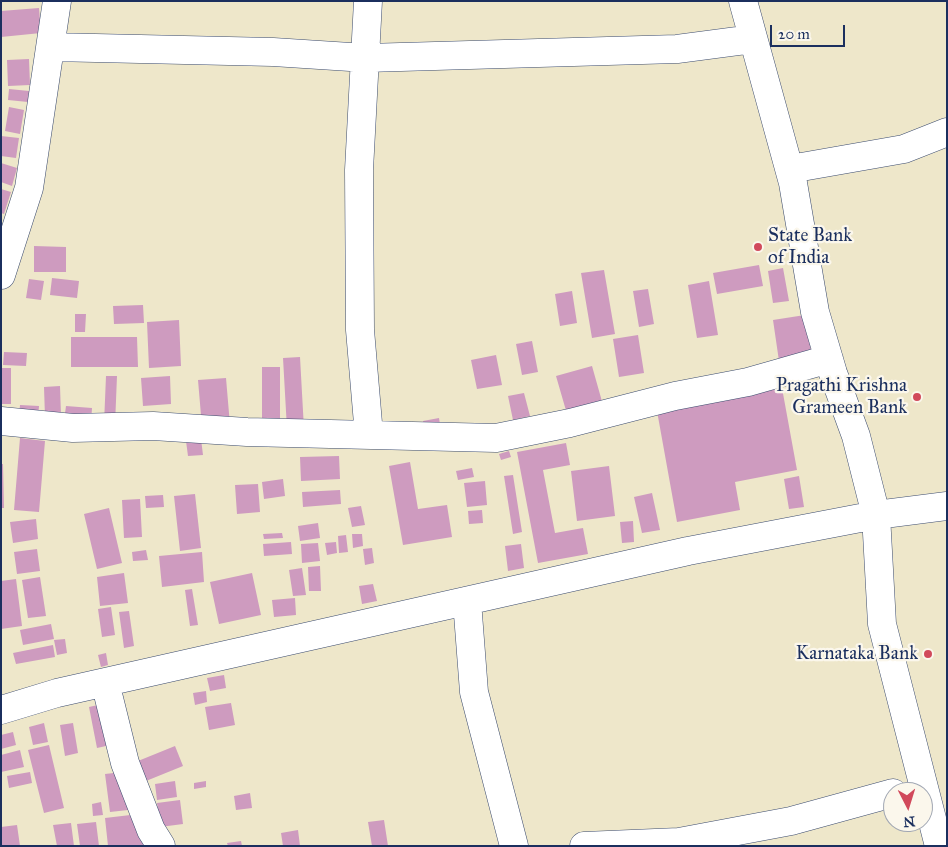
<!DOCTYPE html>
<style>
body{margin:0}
#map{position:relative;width:948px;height:847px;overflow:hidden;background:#eee7ca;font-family:"IM FELL Great Primer",serif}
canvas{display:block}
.frame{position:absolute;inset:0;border:2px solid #1b2f5e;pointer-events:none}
.north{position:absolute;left:883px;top:782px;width:50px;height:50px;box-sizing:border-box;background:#fbf7ec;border:1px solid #a1a7b3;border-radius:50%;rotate:175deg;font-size:14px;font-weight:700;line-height:20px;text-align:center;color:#1b2f5e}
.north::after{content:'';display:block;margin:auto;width:18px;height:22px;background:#d1495b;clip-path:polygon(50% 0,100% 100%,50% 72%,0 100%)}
.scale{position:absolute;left:770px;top:25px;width:75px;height:22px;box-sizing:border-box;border:2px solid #1b2f5e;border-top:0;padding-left:6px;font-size:15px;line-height:18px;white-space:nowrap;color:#1b2f5e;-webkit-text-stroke:4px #fbf7ec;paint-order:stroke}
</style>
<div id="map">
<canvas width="948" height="847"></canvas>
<div class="frame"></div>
<div class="north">N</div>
<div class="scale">20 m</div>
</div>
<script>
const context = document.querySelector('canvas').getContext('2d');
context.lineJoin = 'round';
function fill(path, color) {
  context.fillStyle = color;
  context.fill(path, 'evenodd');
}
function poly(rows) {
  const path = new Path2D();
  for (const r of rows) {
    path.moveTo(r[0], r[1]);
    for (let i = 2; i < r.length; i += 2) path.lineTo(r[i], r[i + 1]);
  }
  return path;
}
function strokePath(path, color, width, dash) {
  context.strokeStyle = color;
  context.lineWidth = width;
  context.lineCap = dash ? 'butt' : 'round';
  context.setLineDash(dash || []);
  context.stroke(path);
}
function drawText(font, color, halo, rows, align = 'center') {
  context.font = font + ' "IM FELL Great Primer",serif';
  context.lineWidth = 4.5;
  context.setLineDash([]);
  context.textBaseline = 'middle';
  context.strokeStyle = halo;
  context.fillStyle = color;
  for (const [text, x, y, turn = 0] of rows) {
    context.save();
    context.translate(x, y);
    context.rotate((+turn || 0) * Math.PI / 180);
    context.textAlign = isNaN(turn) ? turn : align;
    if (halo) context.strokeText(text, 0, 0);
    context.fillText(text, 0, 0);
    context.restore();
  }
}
fill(poly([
 [39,8,41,33,1,37,1,11],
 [29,59,30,85,8,86,7,60],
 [9,89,29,91,28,102,8,100],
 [9,107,24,110,20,134,5,131],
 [1,136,19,138,16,158,1,156],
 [1,163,17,168,12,186,1,182],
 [1,189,11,192,4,214,1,213],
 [34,246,66,247,66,272,34,272],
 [759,265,763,286,717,294,713,273],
 [783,268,789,301,773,303,768,271],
 [604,270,615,334,592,338,581,273],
 [52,278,79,281,77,298,50,295],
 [29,279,44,281,41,300,26,298],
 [709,281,718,335,697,338,688,285],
 [648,289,654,324,639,327,633,291],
 [572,291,577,323,560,326,555,294],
 [143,305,144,323,114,324,113,306],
 [75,314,86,314,85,332,75,332],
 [805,315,812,356,779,361,773,320],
 [179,320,181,366,149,368,147,322],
 [638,335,644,373,619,377,613,339],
 [71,337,137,337,138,367,71,367],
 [532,341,538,372,522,375,516,344],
 [4,352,27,353,26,366,3,365],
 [496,355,502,385,477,389,471,360],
 [300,357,304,429,287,429,283,358],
 [592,366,603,405,567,414,556,376],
 [262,367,280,367,280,431,262,431],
 [1,368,11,368,11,404,1,404],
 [106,376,117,376,115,425,104,424],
 [170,376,171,404,143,406,141,378],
 [226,378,230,425,202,427,198,380],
 [60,386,61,416,45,417,44,387],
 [782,388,797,470,735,482,740,510,677,522,657,411],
 [524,393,530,416,513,420,508,396],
 [20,405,39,406,38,418,19,416],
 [66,406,92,408,91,423,64,421],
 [439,418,441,431,425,433,423,421],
 [20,438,45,441,39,512,14,510],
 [201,439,203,455,188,456,186,441],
 [566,443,570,465,543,470,555,533,583,528,588,554,538,563,517,452],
 [509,451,511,457,501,460,499,454],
 [339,456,340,479,301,481,300,457],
 [410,462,418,509,447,505,452,537,403,545,389,466],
 [1,464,3,464,4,508,1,508],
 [609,466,615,516,577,521,571,471],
 [472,468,474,477,458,480,456,471],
 [513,475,522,532,513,534,504,476],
 [799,476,804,507,789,509,784,479],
 [283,479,285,496,264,499,262,482],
 [485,481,487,505,467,507,464,483],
 [258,484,260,512,237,514,235,485],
 [340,490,341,504,303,507,302,492],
 [652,493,660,530,642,533,634,497],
 [195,494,201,548,180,551,174,496],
 [163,495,164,507,146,508,145,496],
 [140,499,142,537,124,538,122,500],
 [361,506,365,525,352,527,348,508],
 [109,508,122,563,97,569,84,514],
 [482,510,483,523,469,524,468,511],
 [36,519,38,539,13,543,10,522],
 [633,521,634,542,622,543,620,522],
 [318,523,320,538,300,541,298,526],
 [282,533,283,538,264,539,263,534],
 [352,534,362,534,363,546,353,548],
 [346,535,348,552,339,553,338,536],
 [291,542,292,554,264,556,263,544],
 [336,542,337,553,327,555,325,543],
 [318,543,320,561,302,563,301,544],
 [521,544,524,568,508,571,505,546],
 [372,548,374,563,365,565,363,549],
 [37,549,40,571,17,574,14,552],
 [146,550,148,560,133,561,132,552],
 [202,552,204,582,162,587,159,556],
 [320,566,321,591,309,591,308,567],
 [302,568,306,595,293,596,289,570],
 [124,573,128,603,100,606,97,577],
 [252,573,261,615,219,624,210,582],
 [40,577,46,616,28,618,22,580],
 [16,579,22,626,1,629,1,581],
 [373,584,377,601,362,604,359,586],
 [192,589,198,625,190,626,185,590],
 [295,598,296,615,274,617,272,600],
 [111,607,115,635,102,637,98,609],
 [129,611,134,646,124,648,119,612],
 [51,624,54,639,23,645,20,630],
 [65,639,67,653,57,655,54,640],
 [53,645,55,657,16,664,13,653],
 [106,653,108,665,101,667,98,655],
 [224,675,226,688,210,691,207,678],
 [206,691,207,702,195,705,193,693],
 [107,703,115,744,97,748,89,707],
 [231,703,235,725,209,730,205,707],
 [44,723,48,742,33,745,29,727],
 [73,723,78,753,65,756,60,725],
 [13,732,16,745,1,749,1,735],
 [49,745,64,808,44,813,28,750],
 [175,746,183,766,146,781,138,761],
 [20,750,24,767,1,772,1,755],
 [30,772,32,783,9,788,7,776],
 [123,772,128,810,110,812,105,774],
 [175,781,177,797,157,800,155,784],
 [206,781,206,787,194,789,194,783],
 [250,793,252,808,236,810,234,796],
 [180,800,183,824,160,827,157,803],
 [101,802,103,815,93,816,92,804],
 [139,814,144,846,108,846,105,818],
 [384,820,388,846,372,846,368,822],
 [96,822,99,846,80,846,77,824],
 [71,823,74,846,57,846,53,825],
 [17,825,20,846,1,846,1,827],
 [298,830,300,846,283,846,281,833],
 [241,841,242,846,228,846,227,843]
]), '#ce9bbf');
const minor = poly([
 [368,1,359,170,360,330,369,435],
 [743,1,793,183,815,312,833,373,856,436,876,515,882,624,939,846],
 [51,47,273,52,366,58,677,49,753,39],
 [790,169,904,149,947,132],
 [1,275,29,188,57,1],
 [1,421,73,428,153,426,247,432,496,438,570,423,675,396,748,382,829,359],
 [467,601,474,692,514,846],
 [105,682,125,763,151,830,161,846],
 [1,710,57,693,688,551,876,515,947,506],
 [584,846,679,842,791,821,893,793]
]);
strokePath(minor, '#3b4b6e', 29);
strokePath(minor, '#fff', 28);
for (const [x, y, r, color] of [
 [758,247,5,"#d1495b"],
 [917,397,5,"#d1495b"],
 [928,654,5,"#d1495b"]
]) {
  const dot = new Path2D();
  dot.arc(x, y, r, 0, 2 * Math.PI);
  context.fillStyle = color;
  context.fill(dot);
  strokePath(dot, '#fbf7ec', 2);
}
drawText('19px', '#1b2f5e', '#fbf7ec', [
 ["State Bank",768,236,"left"],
 ["of India",768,258,"left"],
 ["Pragathi Krishna",907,386],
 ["Grameen Bank",907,408],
 ["Karnataka Bank",918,654]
], 'right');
</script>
